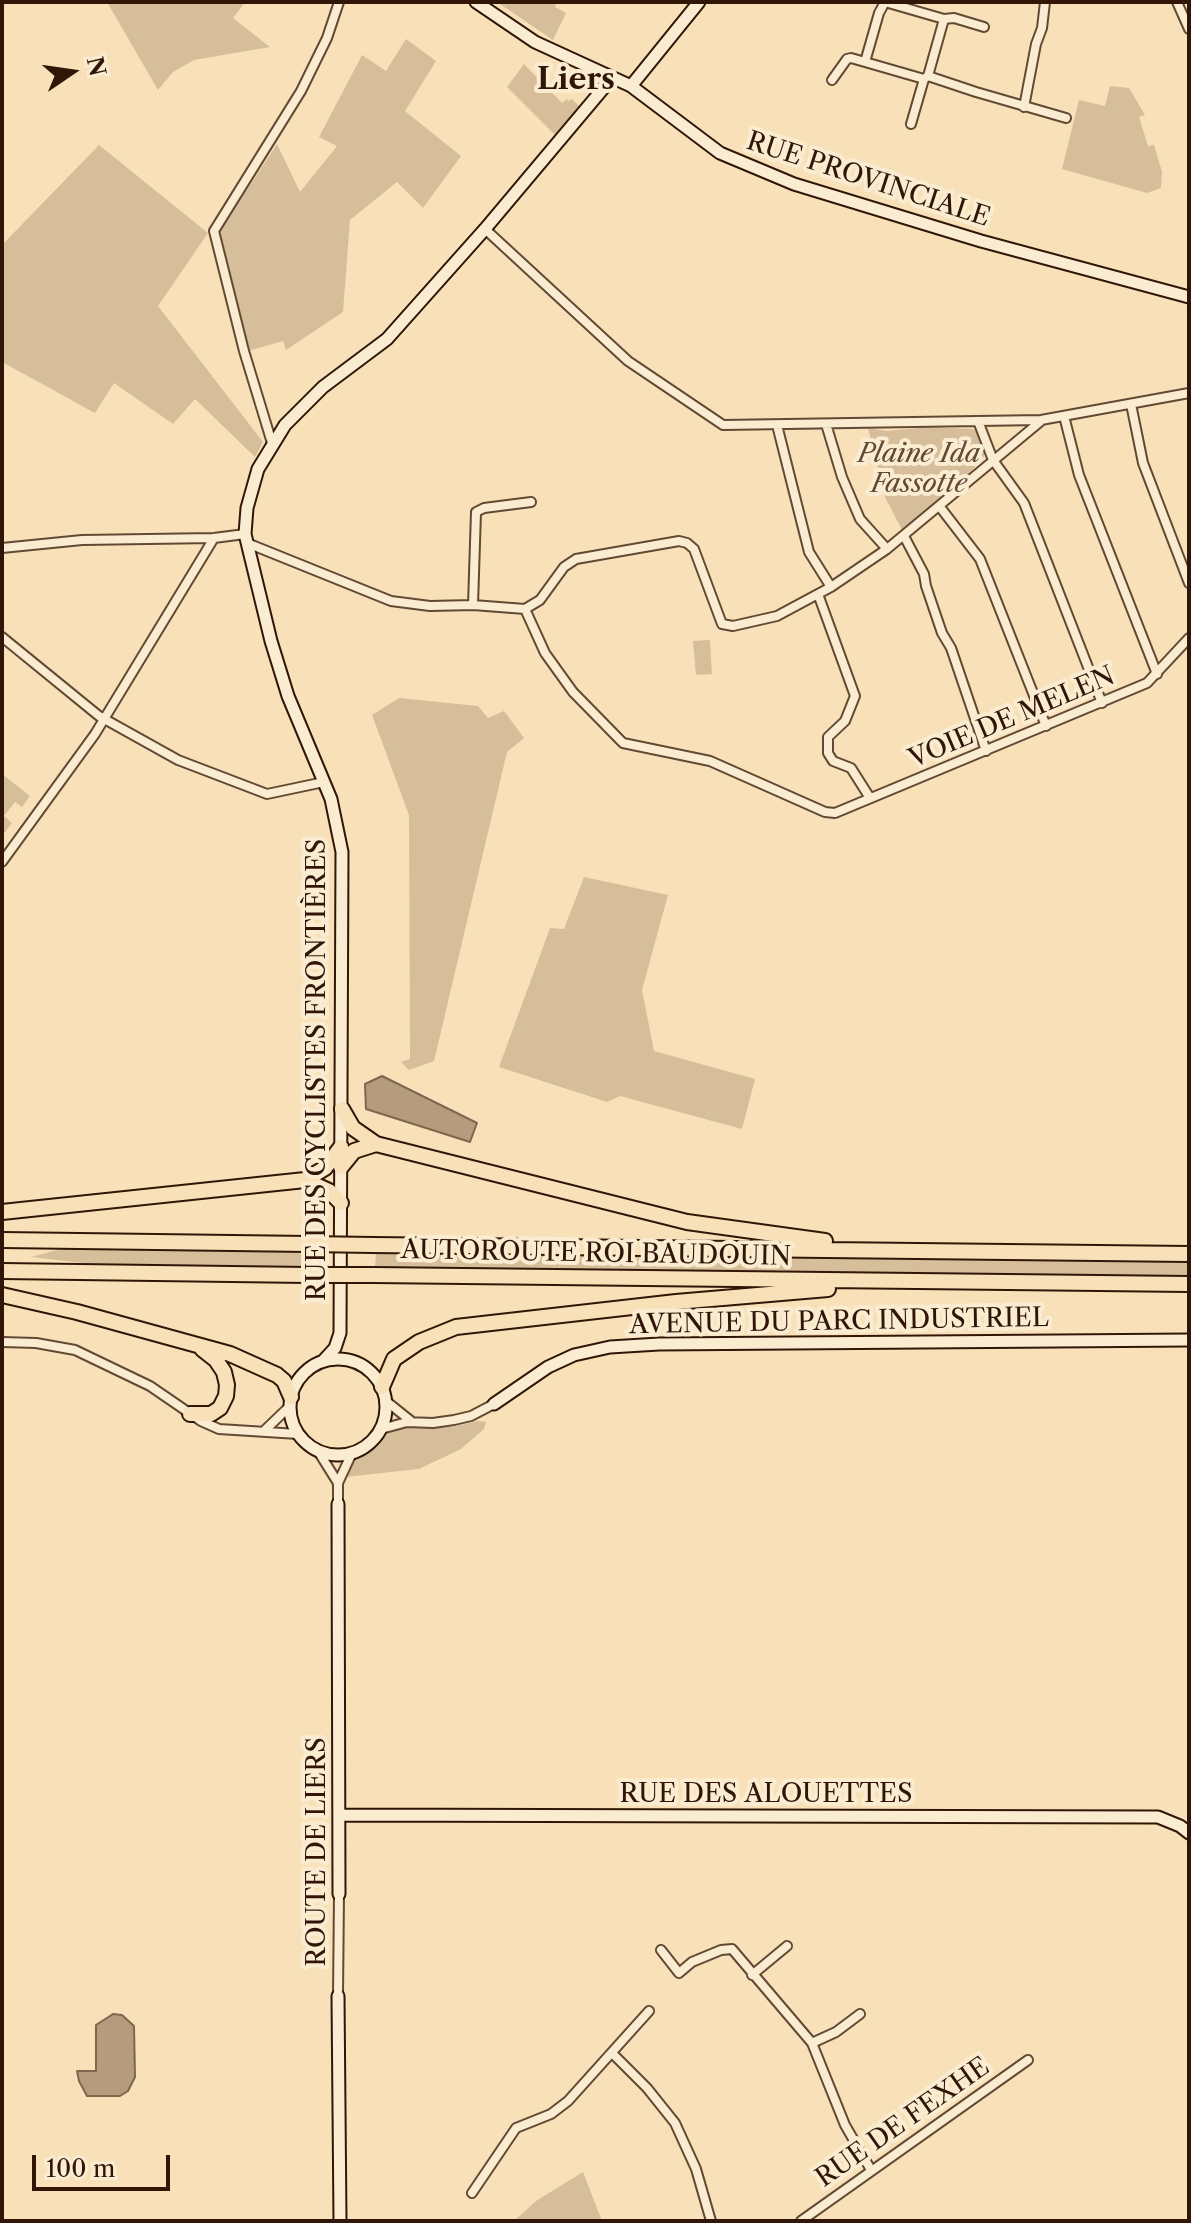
<!DOCTYPE html>
<meta charset="utf-8">
<style>
body{margin:0}
#map{position:relative;width:1191px;height:2223px;overflow:hidden;background:#f8e1b8;font-family:"Libre Caslon Text",serif}
canvas{display:block}
.frame{position:absolute;inset:0;border:4px solid #311608;pointer-events:none}
.north{position:absolute;left:32px;top:32px;width:80px;height:80px;-webkit-text-stroke:6px #faecd1;paint-order:stroke;rotate:77deg;font-size:22px;font-weight:700;line-height:32px;text-align:center;color:#311608}
.north::after{content:'';display:block;margin:auto;width:28px;height:36px;background:#311608;clip-path:polygon(50% 0,100% 100%,50% 72%,0 100%)}
.scale{position:absolute;left:32px;top:2155px;width:138px;height:36px;box-sizing:border-box;border:4px solid #311608;border-top:0;padding-left:10px;font-size:24px;line-height:28px;white-space:nowrap;color:#311608;-webkit-text-stroke:6px #faecd1;paint-order:stroke}
</style>
<div id="map">
<canvas width="1191" height="2223"></canvas>
<div class="frame"></div>
<div class="north">N</div>
<div class="scale">100 m</div>
</div>
<script>
const context = document.querySelector('canvas').getContext('2d');
context.lineJoin = 'round';
function fill(path, color) {
  context.fillStyle = color;
  context.fill(path, 'evenodd');
}
function poly(rows) {
  const path = new Path2D();
  for (const r of rows) {
    if (r.length === 3) {
      path.moveTo(r[0] + r[2], r[1]);
      path.arc(r[0], r[1], r[2], 0, 2 * Math.PI);
      continue;
    }
    path.moveTo(r[0], r[1]);
    for (let i = 2; i < r.length; i += 2) path.lineTo(r[i], r[i + 1]);
  }
  return path;
}
function strokePath(path, color, width, dash) {
  context.strokeStyle = color;
  context.lineWidth = width;
  context.lineCap = dash ? 'butt' : 'round';
  context.setLineDash(dash || []);
  context.stroke(path);
}
function drawText(font, color, halo, rows, align = 'center') {
  context.font = font + ' "Libre Caslon Text",serif';
  context.lineWidth = 8;
  context.setLineDash([]);
  context.textBaseline = 'middle';
  context.strokeStyle = halo;
  context.fillStyle = color;
  for (const [text, x, y, turn = 0] of rows) {
    context.save();
    context.translate(x, y);
    context.rotate((+turn || 0) * Math.PI / 180);
    context.textAlign = isNaN(turn) ? turn : align;
    if (halo) context.strokeText(text, 0, 0);
    context.fillText(text, 0, 0);
    context.restore();
  }
}
fill(poly([
 [107,2,245,2,233,18,270,47,194,60,173,72,158,90],
 [497,2,557,2,555,7,566,13,553,40],
 [406,39,436,61,405,111,461,156,423,208,397,182,350,220,343,312,286,350,283,341,248,351,220,231,277,144,300,192,337,146,319,137,362,55,386,71],
 [524,64,562,103,567,99,569,101,572,99,579,106,555,135,507,87],
 [1110,86,1129,88,1145,115,1139,117,1148,146,1154,145,1162,172,1161,188,1147,193,1062,169,1079,100,1105,106],
 [99,145,208,233,158,306,263,442,255,457,195,399,173,424,114,383,95,413,2,362,2,245],
 [929,427,973,429,977,432,985,451,984,457,957,486,904,534,885,497,868,428,887,431],
 [710,640,712,674,696,675,693,641],
 [399,698,478,706,488,718,504,711,524,738,507,752,434,1061,409,1070,401,1062,410,1059,409,815,372,715],
 [2,774,30,796,22,807,15,802,4,816,12,823,2,836],
 [584,877,668,895,642,990,654,1051,755,1079,742,1129,620,1096,607,1102,499,1067,550,928,564,929],
 [68,1247,310,1249,309,1268,100,1265,31,1257],
 [376,1251,1189,1260,1189,1277,375,1268],
 [478,1421,486,1422,484,1429,461,1449,419,1469,345,1477,350,1462,377,1447,391,1430,404,1425,413,1428,452,1427],
 [583,2172,602,2221,514,2221,536,2201]
]), '#d6be9a');
const water = poly([
 [382,1076,477,1123,470,1142,366,1109,365,1084,382,1076],
 [113,2014,122,2015,134,2026,135,2077,128,2091,120,2096,87,2096,79,2081,77,2071,96,2071,96,2025,113,2014]
]);
fill(water, '#b49c7c');
strokePath(water, '#80664e', 2);
const street = poly([
 [885,2,944,19],
 [1177,2,1189,29],
 [865,62,879,13,885,2],
 [928,76,944,19,954,18,984,27],
 [832,80,847,59,851,58,924,79,928,76,976,92,1066,118],
 [1024,107,1036,44,1042,28,1045,2],
 [911,124,924,79],
 [485,229,628,361,723,425,1041,420,1189,393],
 [1131,404,1143,463,1189,583],
 [1064,416,1079,475,1157,674],
 [978,421,993,460,1024,503,1102,703],
 [826,424,842,477,860,519,887,549],
 [777,425,809,552,831,587],
 [272,443,244,351,214,231,301,91,327,38,339,2],
 [940,507,980,559,1046,726],
 [904,536,924,574,926,586,942,633,951,648,986,751],
 [247,543,391,601,430,606,473,605,525,609,545,653,573,692,623,743,710,761,825,812,835,813,1147,683,1189,638],
 [2,548,82,540,214,538,245,534],
 [818,594,855,696,845,721,828,737,828,753,833,761,851,768,870,798],
 [473,605,476,512,484,508,531,502],
 [525,609,540,600,564,567,576,559,679,541,687,543,694,549,722,624,733,626,777,616,831,587,887,549,1041,421],
 [2,637,99,716,178,760,267,794,324,782],
 [2,862,95,734,214,538],
 [2,1342,36,1343,75,1350,150,1386,201,1421,219,1429,298,1434],
 [386,1401,411,1421],
 [381,1429,407,1422,433,1423,454,1420,471,1416,494,1404],
 [265,1430,290,1406],
 [318,1451,338,1483],
 [338,1504,338,1483,352,1453],
 [661,1950,679,1973,692,1962,721,1950,732,1949,812,2043,845,2125,871,2170],
 [752,1975,787,1946],
 [338,1996,339,1894],
 [812,2043,836,2032,860,2014],
 [612,2053,647,2088,675,2123,696,2169,711,2221],
 [472,2193,516,2128,551,2114,568,2101,649,2011],
 [801,2221,1028,2060]
]);
const secondary = poly([
 [476,2,535,42,631,86,720,153,794,184,981,241,1189,297],
 [631,86,699,2],
 [338,1407,48],
 [324,1360,335,1348,340,1333,342,852,331,799,288,696,271,641,245,534,247,508,258,469,285,425,323,387,387,339,485,229,612,78],
 [494,1404,548,1367,574,1355,610,1347,659,1344,1189,1340],
 [338,1504,339,1894],
 [339,1815,1158,1817,1180,1826,1189,1833],
 [338,1996,340,2221]
]);
const highway = poly([
 [342,1109,353,1128,376,1144,687,1222,825,1241],
 [341,1167,354,1151,376,1144],
 [305,1180,329,1191,341,1203],
 [2,1212,305,1180,325,1168,341,1147],
 [2,1240,309,1244],
 [373,1245,1189,1254],
 [2,1271,308,1275],
 [373,1275,1189,1284],
 [2,1295,77,1312,230,1354,277,1375,284,1381,291,1397],
 [382,1387,394,1359,419,1342,456,1327,676,1302,828,1289],
 [190,1414,211,1414,220,1408,226,1396,227,1385,224,1372,216,1360,202,1349]
]);
strokePath(street, '#634934', 12);
strokePath(secondary, '#311608', 15);
strokePath(highway, '#311608', 18);
strokePath(street, '#faecd1', 8);
strokePath(secondary, '#faecd1', 11);
strokePath(highway, '#f8e1b8', 14);
const highwayBridge = poly([
 [309,1244,373,1245],
 [308,1275,373,1275]
]);
strokePath(highwayBridge, '#311608', 18, []);
strokePath(highwayBridge, '#f8e1b8', 14);
drawText('26px', '#311608', '#faecd1', [
 ["RUE PROVINCIALE",868,180,18],
 ["VOIE DE MELEN",1012,718,-23],
 ["RUE DES CYCLISTES FRONTIÈRES",317,1070,-90],
 ["AUTOROUTE ROI BAUDOUIN",596,1254,1],
 ["AVENUE DU PARC INDUSTRIEL",839,1322,-1],
 ["RUE DES ALOUETTES",766,1794],
 ["ROUTE DE LIERS",317,1852,-90],
 ["RUE DE FEXHE",903,2123,-35]
]);
drawText('italic 26px', '#634834', '#faecd1', [
 ["Plaine Ida",919,454],
 ["Fassotte",919,484]
]);
drawText('bold 30px', '#311608', '#faecd1', [
 ["Liers",576,80]
]);
</script>
